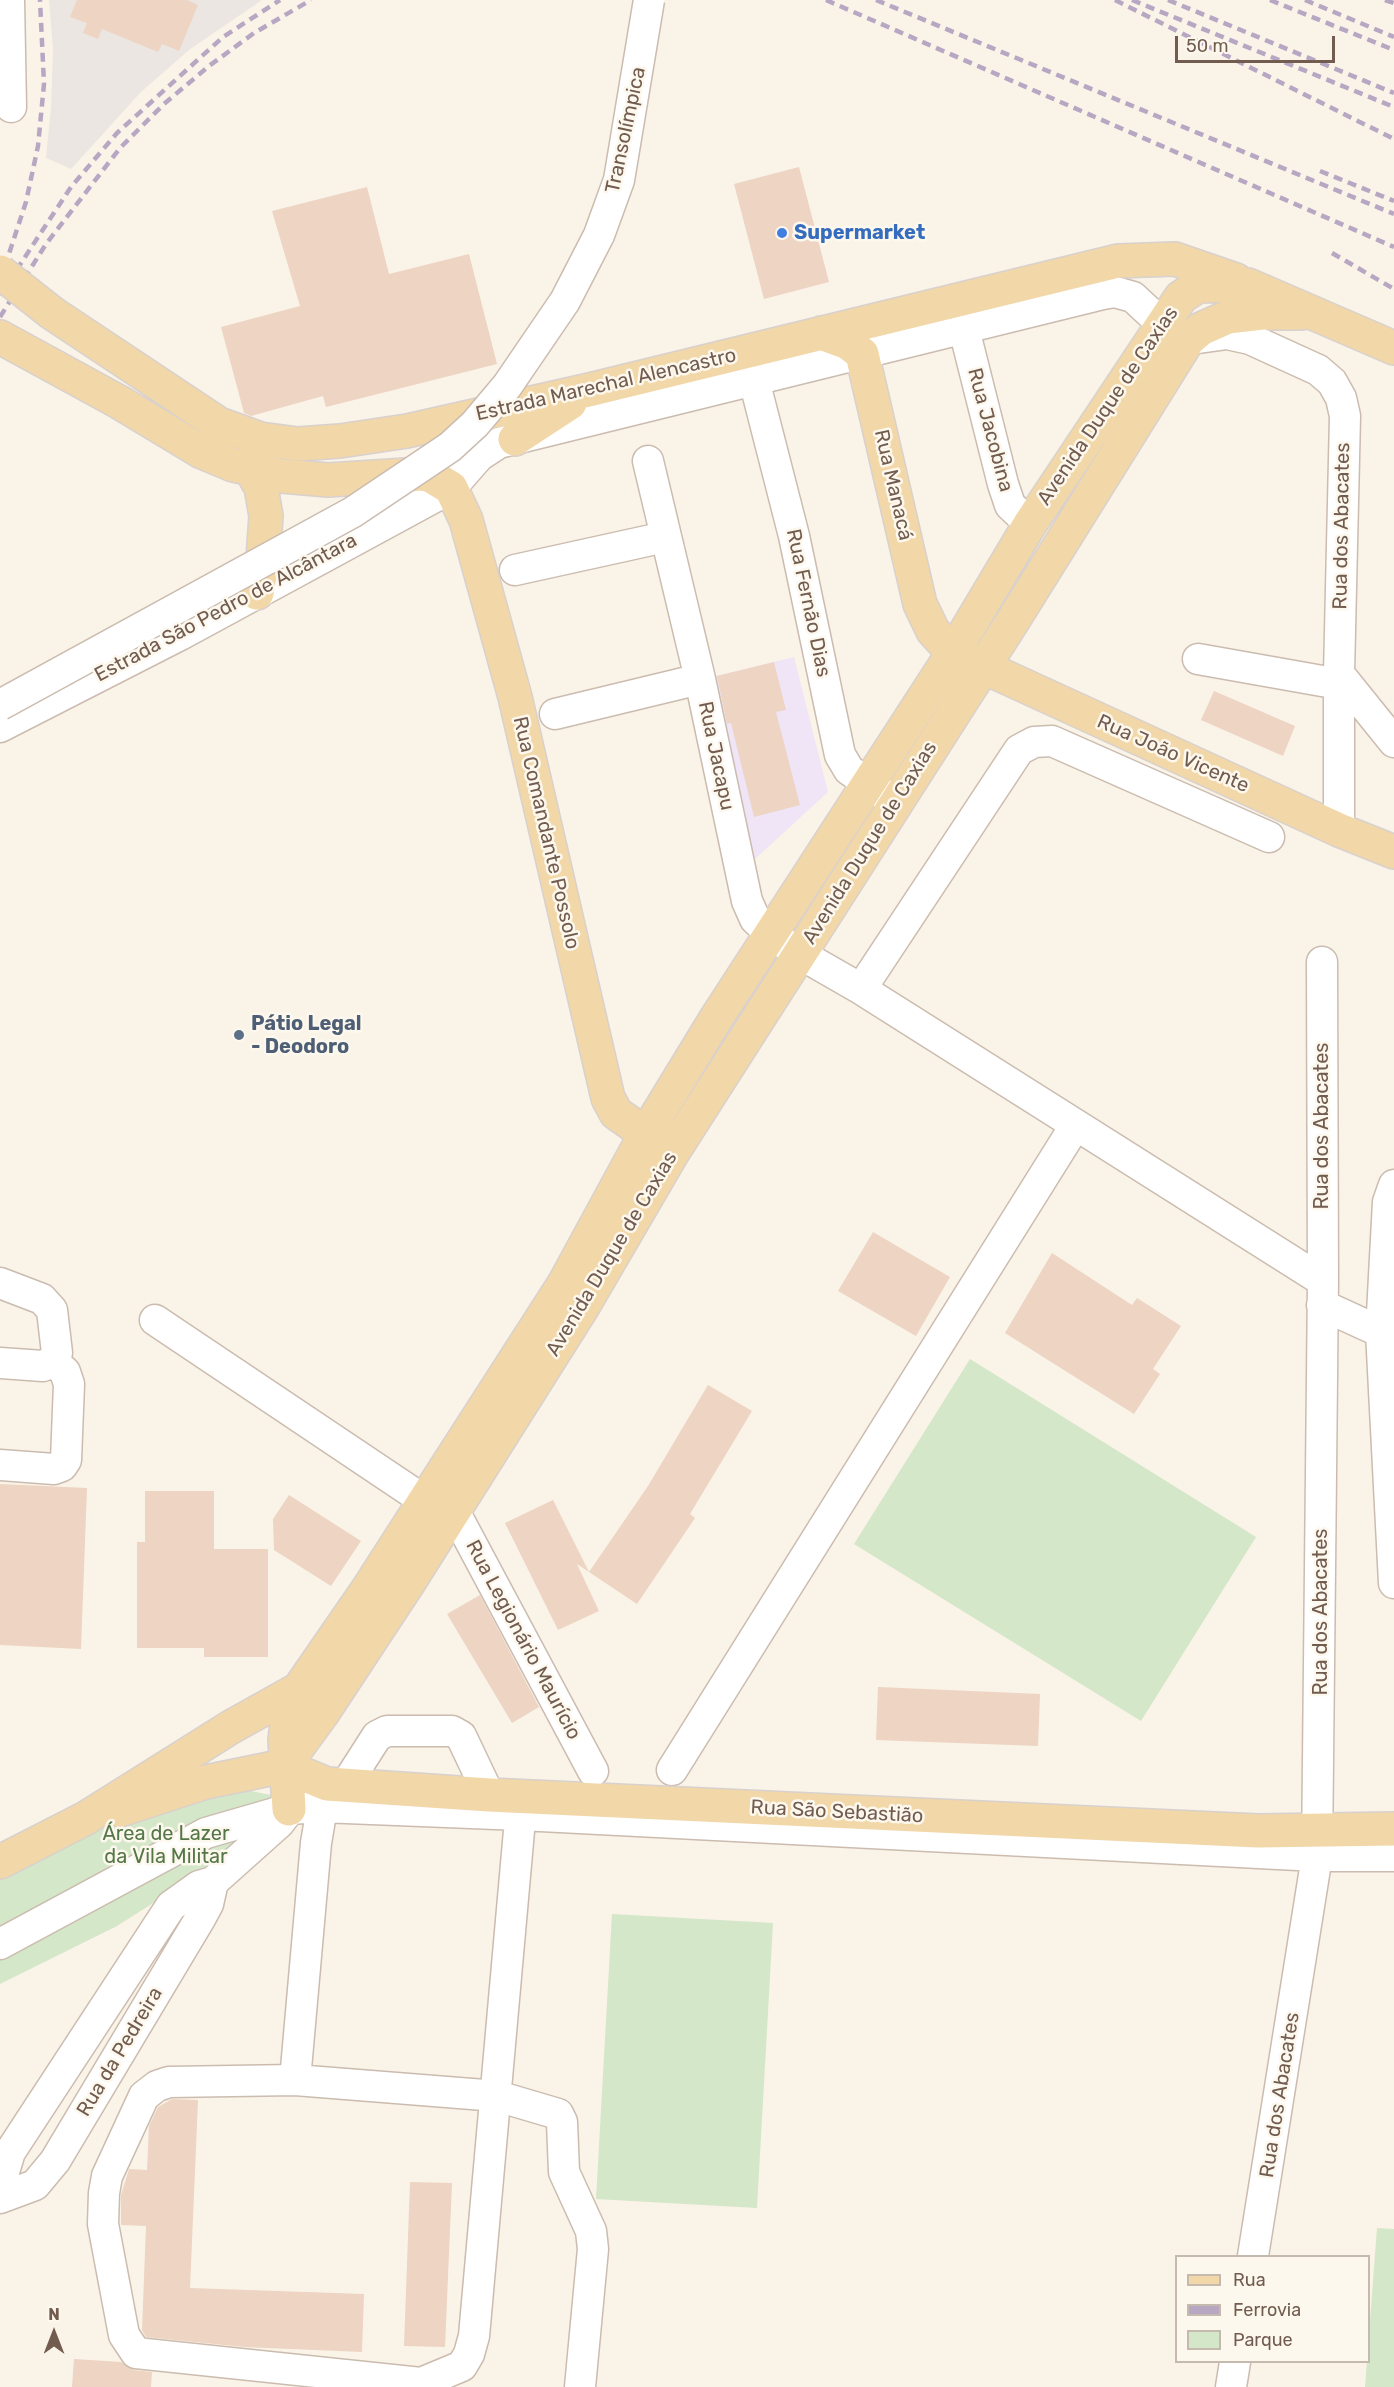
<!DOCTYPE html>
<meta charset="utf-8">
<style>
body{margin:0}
#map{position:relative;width:1394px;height:2387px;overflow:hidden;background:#faf3e8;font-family:Rubik,sans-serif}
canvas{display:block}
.legend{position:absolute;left:1175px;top:2255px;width:195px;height:108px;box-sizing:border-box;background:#fdf8ee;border:2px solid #c5baae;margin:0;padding:8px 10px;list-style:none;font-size:18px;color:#725c4f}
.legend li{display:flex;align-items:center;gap:12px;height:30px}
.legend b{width:30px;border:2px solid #c5baae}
.north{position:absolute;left:24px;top:2303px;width:60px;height:60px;-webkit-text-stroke:4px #fdf8ee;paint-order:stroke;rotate:0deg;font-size:16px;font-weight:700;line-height:24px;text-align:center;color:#725c4f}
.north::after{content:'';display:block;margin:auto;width:21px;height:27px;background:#725c4f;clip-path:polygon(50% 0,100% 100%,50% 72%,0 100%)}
.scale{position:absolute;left:1175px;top:36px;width:160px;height:27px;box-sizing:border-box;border:3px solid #725c4f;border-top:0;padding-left:8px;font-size:18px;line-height:21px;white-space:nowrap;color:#725c4f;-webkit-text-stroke:4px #fdf8ee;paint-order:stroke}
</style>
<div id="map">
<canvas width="1394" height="2387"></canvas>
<ul class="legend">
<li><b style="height:8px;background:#f2d7a8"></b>Rua</li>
<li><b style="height:8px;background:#b7a7c3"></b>Ferrovia</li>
<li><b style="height:16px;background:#d4e7c8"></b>Parque</li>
</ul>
<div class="north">N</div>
<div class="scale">50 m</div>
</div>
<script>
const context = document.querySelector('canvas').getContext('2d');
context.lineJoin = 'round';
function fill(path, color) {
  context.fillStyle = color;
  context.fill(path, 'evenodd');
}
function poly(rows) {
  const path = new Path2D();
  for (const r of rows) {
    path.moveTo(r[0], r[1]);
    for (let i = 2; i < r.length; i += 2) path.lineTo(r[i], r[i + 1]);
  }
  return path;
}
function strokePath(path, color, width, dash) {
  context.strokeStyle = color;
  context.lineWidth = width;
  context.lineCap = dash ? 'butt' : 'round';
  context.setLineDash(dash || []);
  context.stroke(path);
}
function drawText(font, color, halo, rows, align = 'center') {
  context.font = font + ' Rubik,sans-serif';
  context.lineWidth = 5;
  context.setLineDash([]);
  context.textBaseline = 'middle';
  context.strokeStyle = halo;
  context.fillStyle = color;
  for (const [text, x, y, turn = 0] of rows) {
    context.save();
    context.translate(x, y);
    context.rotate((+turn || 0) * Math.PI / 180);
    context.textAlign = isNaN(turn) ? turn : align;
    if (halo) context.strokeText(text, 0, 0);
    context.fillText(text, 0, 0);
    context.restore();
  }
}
fill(poly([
 [49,0,262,0,189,50,141,92,71,169,46,158,51,107,53,50]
]), '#ebe6e1');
fill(poly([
 [794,657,828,792,754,860,708,678]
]), '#f0e5f7');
fill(poly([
 [970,1359,1256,1537,1141,1721,854,1544],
 [206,1782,276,1796,279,1823,117,1926,0,1984,0,1863,86,1818,97,1831],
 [612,1914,773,1923,757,2208,596,2199],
 [1377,2228,1394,2229,1394,2387,1365,2387]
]), '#d4e7c8');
fill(poly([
 [77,0,187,0,198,5,179,51,162,44,158,52,102,29,98,39,83,33,87,23,70,17],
 [799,167,829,282,764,299,734,184],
 [367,187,389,274,469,254,497,364,326,407,323,396,251,416,244,413,221,327,300,306,272,211],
 [774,662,786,710,776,712,800,805,754,817,731,723,727,724,717,676],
 [1214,691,1295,726,1283,756,1201,720],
 [873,1232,950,1277,916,1336,838,1291],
 [1052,1253,1132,1305,1137,1298,1181,1326,1153,1369,1160,1374,1134,1414,1005,1333],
 [708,1385,752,1411,690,1514,695,1518,637,1604,577,1564,599,1611,558,1630,505,1523,553,1500,589,1572,648,1486],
 [0,1484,87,1488,81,1649,0,1645],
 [145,1491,214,1491,214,1549,268,1549,268,1657,204,1657,204,1648,137,1648,137,1542,145,1542],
 [289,1495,361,1541,331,1586,274,1550,273,1519],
 [480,1595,539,1707,512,1723,447,1614],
 [878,1687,1040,1694,1038,1746,876,1740],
 [172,2099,198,2100,190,2288,364,2294,362,2352,244,2347,146,2337,142,2330,146,2226,121,2225,121,2195,129,2169,147,2170,149,2126,158,2107],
 [410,2182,452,2183,445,2347,404,2346],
 [74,2359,121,2362,134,2370,152,2372,151,2387,72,2387]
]), '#edd4c3');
const minor = poly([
 [9,0,11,107],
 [964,329,1003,484,1010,505,1030,524],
 [1191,339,1227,334,1250,339,1318,370,1332,382,1341,398,1345,416,1339,674,1339,830],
 [754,380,794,536,840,755,849,770,888,797],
 [648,461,700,679,747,901,755,919,772,935,800,954,861,989,1323,1281],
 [515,570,665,537],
 [1198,659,1339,684],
 [1339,674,1394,742],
 [555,714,700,679],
 [0,727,180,635,451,488,479,456,499,443,1103,294,1115,292,1133,297,1161,323],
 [861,989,1019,750,1034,742,1052,741,1269,837],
 [1394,1185,1388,1202,1381,1332,1394,1583],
 [0,1283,42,1299,52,1310,57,1353,53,1361,43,1366,0,1363],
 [1322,1305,1394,1338],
 [155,1320,425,1501],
 [0,1465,54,1469,62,1466,66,1460,69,1384,65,1372,53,1361],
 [453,1509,593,1771],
 [672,1770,1075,1126],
 [345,1786,377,1736,387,1731,452,1731,461,1736,489,1795],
 [325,1790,316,1843,295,2080,497,2096,558,2114,562,2122,564,2172,591,2231,593,2249,580,2387],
 [0,1944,206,1833,289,1809,321,1807,521,1815,1317,1856,1394,1856],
 [295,2080,169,2082,157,2086,144,2096,107,2176,104,2193,103,2224,124,2335,136,2353,421,2383],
 [0,2185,10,2152,171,1906,199,1886,213,1882,279,1823,289,1810],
 [0,2198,35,2185,55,2161,201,1917,208,1904,213,1882],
 [1253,2256,1317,1856,1323,1281,1322,962],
 [418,2387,421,2383,462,2366,469,2354,474,2336,522,1797],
 [1231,2387,1235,2362]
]);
const major = poly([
 [52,313,219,424,260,439,298,444,340,441,407,431,589,390,1118,261,1175,259,1236,280],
 [821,333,848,343,862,354,920,604,933,631,953,653,1339,830,1394,852],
 [0,337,119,402,202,452,233,465,282,476,328,480,422,474,431,476,451,488,466,520,515,697,608,1098,616,1113,663,1146],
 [515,439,570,403],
 [251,470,261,487,266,516,263,559,257,593],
 [284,1766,327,1784,489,1795,1258,1831,1394,1829],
 [289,1809,285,1740,287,1723,299,1689],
 [120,1810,206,1782,284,1766,322,1714,409,1582,582,1308,673,1152,1014,619,1188,340,1201,329,1228,317,1262,313,1301,313],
 [0,1862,86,1818,231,1727,299,1689,368,1589,564,1284,645,1135,717,1017,953,653,1030,524,1181,297,1198,286,1248,285,1394,348]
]);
strokePath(minor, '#cbbcaf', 33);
strokePath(major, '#d8d1ce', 36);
strokePath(minor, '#fff', 30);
strokePath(major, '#f2d7a8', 33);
strokePath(poly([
 [826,0,1394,247],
 [876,0,1394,214],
 [1115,0,1394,139],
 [1132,0,1394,107],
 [1168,0,1394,93],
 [1270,0,1394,50],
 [1305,0,1394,37],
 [1385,0,1394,3],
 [1320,171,1394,201],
 [1332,253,1394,289],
 [0,281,26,202,38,146,44,84,40,0],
 [0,295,71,187,117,133,223,37,280,0],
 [0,317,46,244,120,148,164,104,209,66,254,33,311,0]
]), '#b7a7c3', 4.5, [9, 6]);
const minorBridge = poly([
 [0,705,353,512,450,447,475,424,507,386,565,301,599,235,619,180,649,0]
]);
const majorBridge = poly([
 [0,272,52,313]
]);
strokePath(minorBridge, '#cbbcaf', 33, []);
strokePath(majorBridge, '#d8d1ce', 36, []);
strokePath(minorBridge, '#fff', 30);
strokePath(majorBridge, '#f2d7a8', 33);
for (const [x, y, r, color] of [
 [782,233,6,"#3f7fe0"],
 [239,1035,6,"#5c6f8a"]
]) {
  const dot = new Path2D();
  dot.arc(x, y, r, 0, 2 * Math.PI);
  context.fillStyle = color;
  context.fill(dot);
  strokePath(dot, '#fdf8ee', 2);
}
drawText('20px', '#725c4f', '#fdf8ee', [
 ["Transolímpica",626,130,-78],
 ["Estrada Marechal Alencastro",606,385,-13],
 ["Avenida Duque de Caxias",1108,406,-56],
 ["Rua Jacobina",990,430,75],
 ["Rua Manacá",893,485,77],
 ["Rua dos Abacates",1342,526,-89],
 ["Rua Fernão Dias",808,603,78],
 ["Estrada São Pedro de Alcântara",226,608,-28],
 ["Rua João Vicente",1173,754,24],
 ["Rua Jacapu",716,756,78],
 ["Rua Comandante Possolo",546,833,77],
 ["Avenida Duque de Caxias",870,843,-58],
 ["Rua dos Abacates",1322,1126,-90],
 ["Avenida Duque de Caxias",612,1254,-59],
 ["Rua dos Abacates",1321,1612,-90],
 ["Rua Legionário Maurício",523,1640,62],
 ["Rua São Sebastião",837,1812,3],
 ["Rua da Pedreira",120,2052,-59],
 ["Rua dos Abacates",1280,2095,-81]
]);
drawText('bold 20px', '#366cbe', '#fdf8ee', [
 ["Supermarket",794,233]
], 'left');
drawText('bold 20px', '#4e5e75', '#fdf8ee', [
 ["Pátio Legal",251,1024],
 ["- Deodoro",251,1047]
], 'left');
drawText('20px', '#557748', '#fdf8ee', [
 ["Área de Lazer",166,1834],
 ["da Vila Militar",166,1857]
]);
</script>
